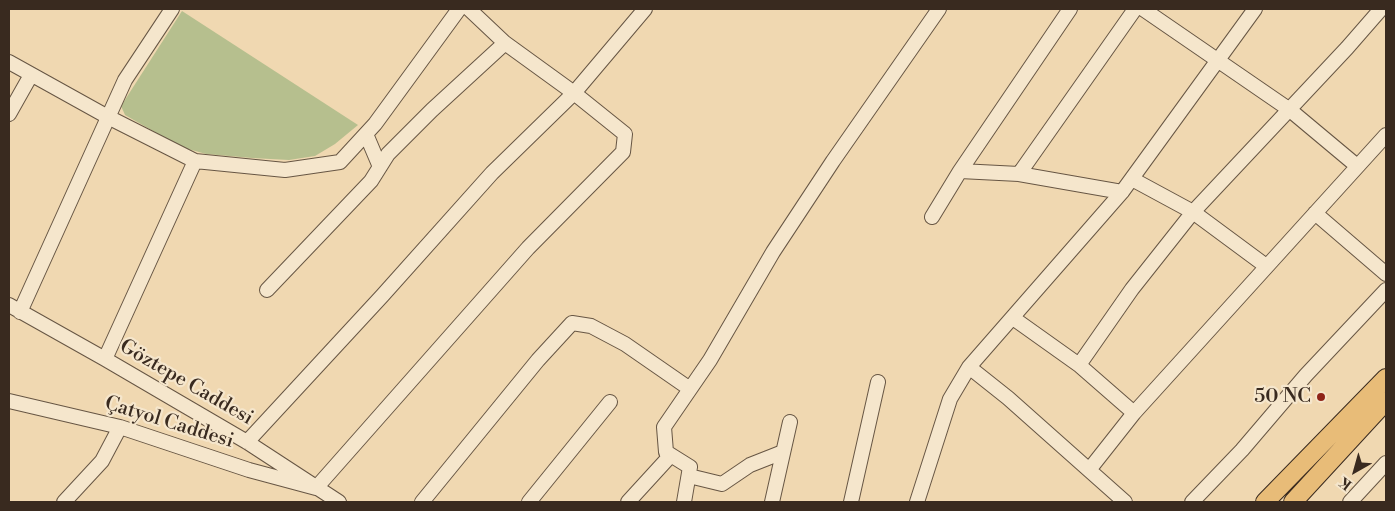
<!DOCTYPE html>
<meta charset="utf-8">
<style>
body{margin:0}
#map{position:relative;width:1395px;height:511px;overflow:hidden;background:#f0d8b1;font-family:"Libre Bodoni",serif}
canvas{display:block}
.frame{position:absolute;inset:0;border:10px solid #392a1f;pointer-events:none}
.north{position:absolute;left:1330px;top:446px;width:50px;height:50px;-webkit-text-stroke:4px #f5e6cc;paint-order:stroke;rotate:218deg;font-size:14px;font-weight:700;line-height:20px;text-align:center;color:#392a1f}
.north::after{content:'';display:block;margin:auto;width:18px;height:22px;background:#392a1f;clip-path:polygon(50% 0,100% 100%,50% 72%,0 100%)}
</style>
<div id="map">
<canvas width="1395" height="511"></canvas>
<div class="frame"></div>
<div class="north">K</div>
</div>
<script>
const context = document.querySelector('canvas').getContext('2d');
context.lineJoin = 'round';
function fill(path, color) {
  context.fillStyle = color;
  context.fill(path, 'evenodd');
}
function poly(rows) {
  const path = new Path2D();
  for (const r of rows) {
    path.moveTo(r[0], r[1]);
    for (let i = 2; i < r.length; i += 2) path.lineTo(r[i], r[i + 1]);
  }
  return path;
}
function strokePath(path, color, width, dash) {
  context.strokeStyle = color;
  context.lineWidth = width;
  context.lineCap = dash ? 'butt' : 'round';
  context.setLineDash(dash || []);
  context.stroke(path);
}
function drawText(font, color, halo, rows, align = 'center') {
  context.font = font + ' "Libre Bodoni",serif';
  context.lineWidth = 4.5;
  context.setLineDash([]);
  context.textBaseline = 'middle';
  context.strokeStyle = halo;
  context.fillStyle = color;
  for (const [text, x, y, turn = 0] of rows) {
    context.save();
    context.translate(x, y);
    context.rotate((+turn || 0) * Math.PI / 180);
    context.textAlign = isNaN(turn) ? turn : align;
    if (halo) context.strokeText(text, 0, 0);
    context.fillText(text, 0, 0);
    context.restore();
  }
}
fill(poly([
 [182,11,358,125,335,144,315,156,289,160,252,158,206,154,181,147,125,115,121,106]
]), '#b6bf8e');
const minor = poly([
 [1070,9,960,171,1019,174,1122,192],
 [1143,9,1290,110,1357,166],
 [9,62,108,117,195,161,285,170,340,162,375,124,459,9],
 [9,114,31,75],
 [366,134,380,167],
 [1019,174,1135,9],
 [1132,179,1193,212,1266,266],
 [1315,213,1386,274],
 [932,217,960,171],
 [267,290,371,181,388,154,432,110,505,43],
 [9,305,105,359,247,442,339,502],
 [20,312,125,80,172,9],
 [1013,318,1079,365,1132,289,1193,212,1347,48,1381,9],
 [105,359,195,161],
 [1079,365,1134,413],
 [969,367,1008,398,1089,470],
 [9,401,120,427,249,470,316,488,528,248,623,152,625,134,574,93,645,9],
 [247,442,382,296,492,173,574,93,505,43,469,9],
 [689,476,722,484,750,465,783,452],
 [64,502,102,461,120,427],
 [422,502,538,360,572,323,591,326,625,344,690,389],
 [529,502,610,402],
 [628,502,671,455],
 [684,502,690,467,666,452,664,427,710,360,773,252,833,161,939,9],
 [772,502,790,422],
 [851,502,878,382],
 [917,502,950,399,969,367,1122,192,1255,9],
 [1125,502,1089,470,1134,413,1386,135],
 [1192,502,1242,450,1306,375,1386,290],
 [1350,502,1386,463]
]);
const major = poly([
 [1265,502,1386,378],
 [1293,502,1386,401]
]);
strokePath(minor, '#675644', 16);
strokePath(major, '#392a1f', 20);
strokePath(minor, '#f5e6cc', 14);
strokePath(major, '#e8bc78', 18);
for (const [x, y, r, color] of [
 [1321,397,5,"#8f2418"]
]) {
  const dot = new Path2D();
  dot.arc(x, y, r, 0, 2 * Math.PI);
  context.fillStyle = color;
  context.fill(dot);
  strokePath(dot, '#f5e6cc', 2);
}
drawText('20px', '#392a1f', '#f5e6cc', [
 ["Göztepe Caddesi",186,383,30],
 ["Çatyol Caddesi",169,423,17]
]);
drawText('20px', '#392a1f', '#f5e6cc', [
 ["50 NC",1311,397]
], 'right');
</script>
